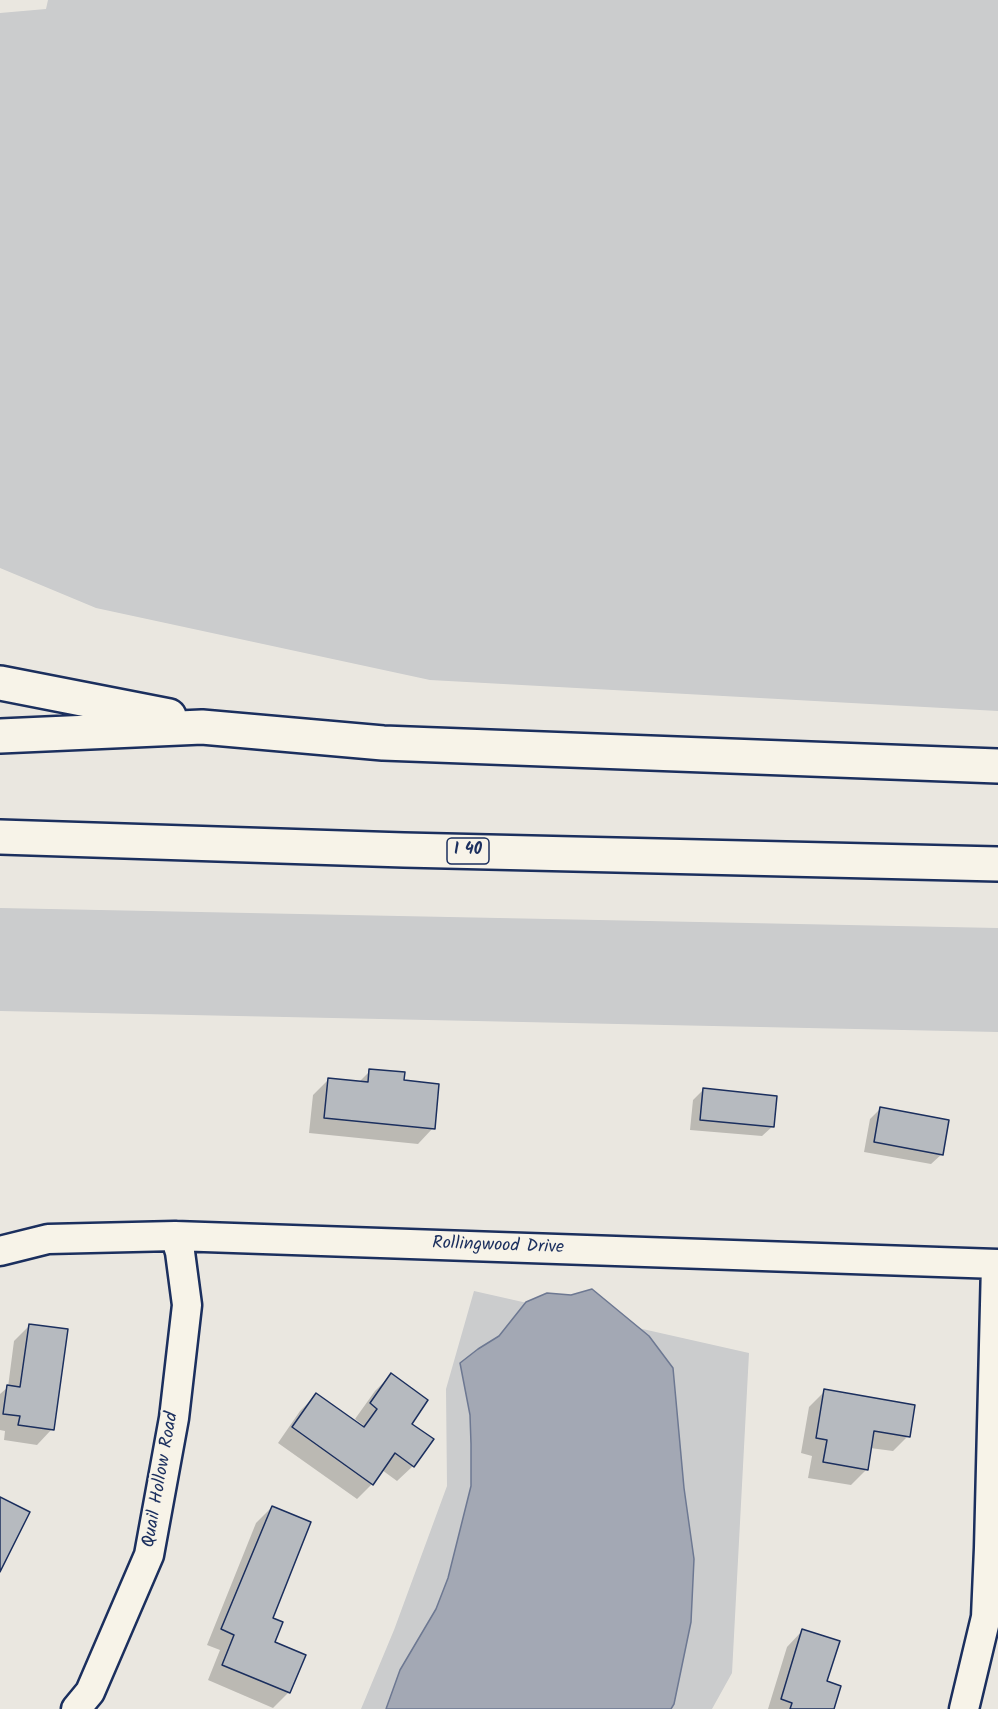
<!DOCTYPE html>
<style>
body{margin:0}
canvas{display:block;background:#eae7e0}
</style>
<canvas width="998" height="1709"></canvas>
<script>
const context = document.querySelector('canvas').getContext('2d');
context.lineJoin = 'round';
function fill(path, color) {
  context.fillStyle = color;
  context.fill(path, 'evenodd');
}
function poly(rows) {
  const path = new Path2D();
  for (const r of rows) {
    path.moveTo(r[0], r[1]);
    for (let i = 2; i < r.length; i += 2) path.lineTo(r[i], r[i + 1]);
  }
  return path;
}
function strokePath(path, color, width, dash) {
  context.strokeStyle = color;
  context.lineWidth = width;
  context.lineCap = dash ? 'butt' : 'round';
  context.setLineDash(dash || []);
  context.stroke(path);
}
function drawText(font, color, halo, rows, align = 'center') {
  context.font = font + ' Kalam,sans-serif';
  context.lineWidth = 4.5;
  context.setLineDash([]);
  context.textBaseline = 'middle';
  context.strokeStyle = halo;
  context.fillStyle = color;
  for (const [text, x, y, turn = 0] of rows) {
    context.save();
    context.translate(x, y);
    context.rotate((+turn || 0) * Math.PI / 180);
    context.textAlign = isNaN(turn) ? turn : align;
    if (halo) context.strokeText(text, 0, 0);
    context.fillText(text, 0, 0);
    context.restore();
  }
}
fill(poly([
 [48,0,998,0,998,711,430,680,96,608,0,568,0,13,46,9],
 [0,908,998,928,998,1032,0,1011],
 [474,1291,749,1353,732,1673,712,1709,361,1709,394,1630,447,1486,446,1389]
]), '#cbcccd');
const water = poly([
 [592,1289,649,1336,673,1368,684,1488,694,1559,691,1622,674,1704,671,1709,386,1709,400,1670,436,1609,448,1578,471,1486,471,1444,470,1415,460,1363,478,1349,499,1336,526,1302,547,1293,571,1295,592,1289]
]);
fill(water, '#a3a8b4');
strokePath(water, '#6d7892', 1.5);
fill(poly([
 [370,1071,403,1082,433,1128,418,1144,309,1133,313,1095,328,1080,358,1083],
 [703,1090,773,1126,762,1136,690,1130,693,1100],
 [880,1109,942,1154,931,1164,864,1152,870,1119],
 [30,1325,52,1429,37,1445,4,1440,5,1431,0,1430,0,1394,8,1387,14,1341],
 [391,1375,410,1424,413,1466,397,1481,382,1470,372,1484,357,1499,278,1443,300,1411,316,1395,362,1428,363,1425,355,1419,375,1391],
 [825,1391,908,1436,893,1451,870,1448,867,1469,851,1485,808,1478,812,1456,801,1453,809,1407],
 [272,1507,271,1619,273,1643,289,1692,273,1708,208,1680,220,1650,207,1645,256,1523],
 [802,1631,826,1682,832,1709,768,1709,787,1647]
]), '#0003');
const building = poly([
 [369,1069,405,1072,404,1080,439,1084,435,1129,324,1118,328,1078,368,1082,369,1069],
 [703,1088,777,1096,774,1127,700,1120,703,1088],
 [880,1107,949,1120,943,1155,874,1142,880,1107],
 [29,1324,68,1329,54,1430,18,1425,20,1416,3,1414,7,1385,20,1387,29,1324],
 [391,1373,428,1400,412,1424,434,1439,414,1467,395,1453,373,1485,292,1427,316,1393,364,1427,377,1409,370,1403,391,1373],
 [824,1389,915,1405,910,1437,874,1431,868,1470,823,1462,827,1440,816,1438,824,1389],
 [0,1497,30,1512,0,1572,0,1497],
 [272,1506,311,1522,273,1618,283,1622,275,1642,306,1655,290,1693,222,1665,234,1635,221,1629,272,1506],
 [802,1629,840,1641,827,1681,841,1686,834,1709,790,1709,792,1703,781,1699,802,1629]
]);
fill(building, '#b6babf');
strokePath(building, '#1b2f5e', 1.5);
const minor = poly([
 [0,1251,48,1239,175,1236,998,1264],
 [76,1709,90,1692,149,1555,174,1418,187,1305,180,1252,175,1236],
 [964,1709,986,1617,989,1548,996,1264]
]);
const highway = poly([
 [0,683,169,716],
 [0,736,202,727,383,743,998,766],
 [0,837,404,850,998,864]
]);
strokePath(minor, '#1b2f5e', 33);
strokePath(highway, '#1b2f5e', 38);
strokePath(minor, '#f7f3e8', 28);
strokePath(highway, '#f7f3e8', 33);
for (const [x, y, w] of [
 [468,851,42]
]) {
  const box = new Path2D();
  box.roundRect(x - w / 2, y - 13, w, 26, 4.5);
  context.fillStyle = '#f7f3e8';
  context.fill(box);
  strokePath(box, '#1b2f5e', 1.5);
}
drawText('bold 16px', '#1b2f5e', null, [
 ["I 40",468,851]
]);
drawText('18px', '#1b2f5e', '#f7f3e8', [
 ["Rollingwood Drive",498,1247,2],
 ["Quail Hollow Road",162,1480,-80]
]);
</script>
